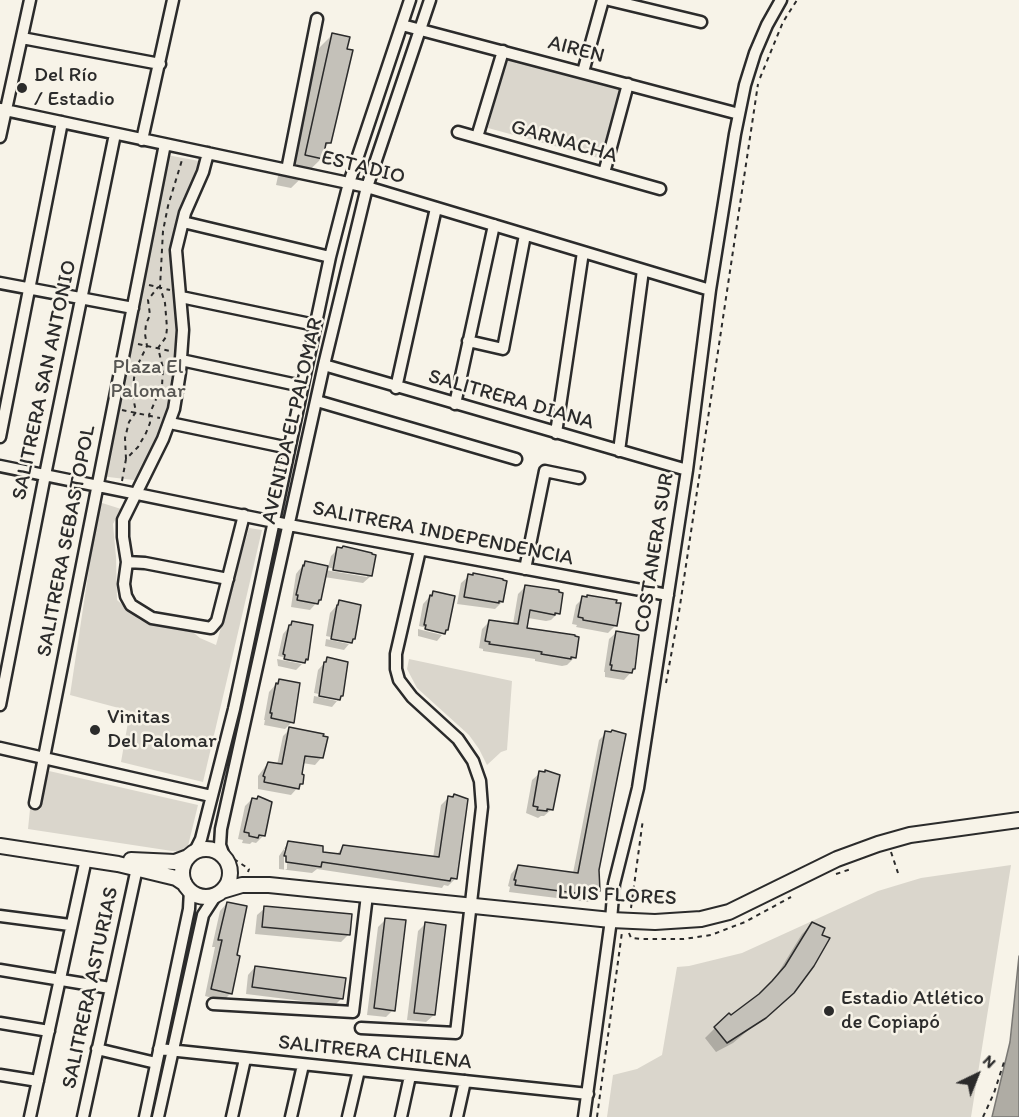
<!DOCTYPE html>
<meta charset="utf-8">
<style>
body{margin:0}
#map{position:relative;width:1019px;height:1117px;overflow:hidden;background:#f7f3e8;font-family:Itim,sans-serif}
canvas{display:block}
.north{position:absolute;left:947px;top:1045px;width:60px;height:60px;-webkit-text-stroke:4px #f7f3e8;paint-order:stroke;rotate:43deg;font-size:16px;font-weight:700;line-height:24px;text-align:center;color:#2b2b2b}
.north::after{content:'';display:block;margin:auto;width:21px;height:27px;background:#2b2b2b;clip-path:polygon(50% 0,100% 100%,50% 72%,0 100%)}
</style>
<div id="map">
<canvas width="1019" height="1117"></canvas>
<div class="north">N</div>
</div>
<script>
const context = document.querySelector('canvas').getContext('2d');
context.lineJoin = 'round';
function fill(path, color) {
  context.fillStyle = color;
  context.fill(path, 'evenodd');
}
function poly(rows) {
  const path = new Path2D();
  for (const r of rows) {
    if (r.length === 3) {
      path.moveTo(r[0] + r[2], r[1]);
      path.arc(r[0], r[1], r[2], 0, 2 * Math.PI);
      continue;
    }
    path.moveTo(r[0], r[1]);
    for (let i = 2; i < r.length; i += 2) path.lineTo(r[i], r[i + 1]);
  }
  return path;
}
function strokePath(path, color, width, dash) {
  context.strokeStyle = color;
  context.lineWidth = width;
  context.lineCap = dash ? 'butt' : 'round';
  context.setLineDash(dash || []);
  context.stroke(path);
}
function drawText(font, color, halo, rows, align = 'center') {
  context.font = font + ' Itim,sans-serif';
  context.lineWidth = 5;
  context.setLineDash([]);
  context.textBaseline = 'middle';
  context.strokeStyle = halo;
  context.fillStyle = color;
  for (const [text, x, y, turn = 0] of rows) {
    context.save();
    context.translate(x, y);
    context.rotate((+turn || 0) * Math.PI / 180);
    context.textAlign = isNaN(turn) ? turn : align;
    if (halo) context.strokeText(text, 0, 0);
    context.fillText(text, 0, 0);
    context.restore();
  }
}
fill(poly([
 [507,57,621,88,602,159,488,128],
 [167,155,199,161,178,219,180,335,170,407,142,481,100,476],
 [99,502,121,509,113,524,116,557,117,600,140,620,194,633,200,638,216,645,249,528,262,530,203,782,121,762,130,711,70,695],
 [409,659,512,681,507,750,501,752,487,765,479,749,469,735,417,688,407,669],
 [49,771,198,805,188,846,181,852,172,851,28,829,30,809,40,810],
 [1011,865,971,1117,607,1117,613,1075,637,1069,662,1055,677,967,689,966,742,953,878,891,921,878]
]), '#dad6cc');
const water = poly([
 [1019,956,1019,1117,992,1117,1010,1042,1019,956]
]);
fill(water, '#afaca4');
strokePath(water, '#7a7874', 1.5);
fill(poly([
 [332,35,330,142,323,149,321,159,291,188,276,185,303,64],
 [338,549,371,576,363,583,324,577,320,599,310,610,291,607,296,574,299,570,306,563,328,567,331,556],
 [325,567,367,574,367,577,325,570],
 [469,576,502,602,495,609,457,604,461,583],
 [525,587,558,613,551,620,546,621,528,618,525,629,574,658,567,665,562,666,535,661,535,659,483,651,483,649,479,648,482,629,489,622,513,624,518,594],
 [433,593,447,630,443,635,443,632,419,626,423,604],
 [583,598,616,625,608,633,576,627,577,625,572,624,576,605],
 [340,602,354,638,350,644,350,641,326,636,330,613],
 [293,622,306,659,302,664,302,661,278,656,283,634],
 [418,629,442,635,437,641,418,636],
 [617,632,634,669,624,680,605,677,605,672,604,672,609,639],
 [326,639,349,644,344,650,325,646],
 [277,659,302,664,296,670,278,666],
 [328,659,347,668,342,696,337,701,337,698,314,693,318,670],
 [279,681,292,722,285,729,264,725,265,720,264,720,269,692],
 [314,696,337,701,332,707,313,703],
 [290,729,322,757,315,765,302,763,301,784,291,795,258,789,258,776,268,763,277,765,283,736],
 [606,733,598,891,588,902,509,892,510,887,508,886,511,874,518,866,573,873,599,740],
 [540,773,552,809,544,816,541,816,538,818,526,813,532,780],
 [448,798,455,879,448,886,444,885,442,888,317,869,312,873,279,869,279,856,288,843,321,853,336,855,344,846,433,858,441,805],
 [284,849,287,849,287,869,284,870],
 [252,799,270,803,263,836,256,843,252,842,250,844,242,843,243,840,238,839,245,806],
 [227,903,235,957,231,993,223,1001,205,996,215,947,212,947,220,911],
 [265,908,348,935,341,942,255,934,257,915],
 [385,920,393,1010,386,1017,367,1015,378,927],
 [425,924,434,1015,426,1022,407,1020,418,931],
 [812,924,782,1002,733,1043,716,1052,705,1038,715,1028,760,995,775,978,802,934],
 [255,967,342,998,335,1005,246,994,248,975]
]), '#0003');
const building = poly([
 [332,33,350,37,347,49,353,50,331,143,326,143,323,159,305,155,332,33],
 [343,546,372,553,372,554,376,555,372,576,333,570,337,547,342,548,343,546],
 [305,561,328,566,321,600,319,600,318,604,297,600,298,595,296,595,303,565,304,566,305,561],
 [473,573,503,579,503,580,507,581,503,602,499,601,499,603,464,597,468,574,473,575,473,573],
 [525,585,559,590,559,592,563,593,560,614,555,613,555,615,530,610,527,628,575,635,575,636,579,637,576,658,571,657,571,659,541,654,542,652,537,651,489,644,490,642,485,641,489,620,518,624,525,585],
 [433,591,455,596,448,630,446,630,445,634,425,629,426,625,424,625,430,595,432,596,433,591],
 [587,595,617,600,616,603,621,603,617,626,583,620,583,618,578,617,582,596,587,597,587,595],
 [339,600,361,605,355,639,353,639,352,643,331,639,337,605,338,605,339,600],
 [292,621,313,625,308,660,306,659,305,663,284,659,285,655,283,654,289,625,291,625,292,621],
 [616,631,639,635,635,669,633,669,632,673,611,670,612,665,610,665,616,631],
 [327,657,348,662,343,696,341,696,340,700,319,696,324,662,326,662,327,657],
 [279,679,300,683,294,723,271,718,272,713,270,713,276,683,278,684,279,679],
 [289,727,324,734,323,736,328,737,323,758,305,756,302,774,304,775,303,784,300,784,299,789,264,782,265,777,263,776,268,762,282,764,289,727],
 [612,730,626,734,599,870,600,891,597,891,597,896,515,885,516,880,514,880,518,865,578,873,605,731,611,732,612,730],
 [545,770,560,775,553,810,547,809,547,811,537,810,538,807,533,806,539,771,545,772,545,770],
 [454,794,468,799,457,879,451,878,450,881,322,862,321,867,286,862,286,856,284,856,288,841,323,846,323,852,340,854,343,845,439,857,448,796,453,797,454,794],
 [258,796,272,802,265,836,259,835,258,838,249,836,249,833,244,832,252,798,257,799,258,796],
 [227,902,247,906,237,955,240,956,232,994,211,989,222,940,218,940,227,902],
 [264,906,352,914,350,935,262,927,264,906],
 [385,918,406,920,395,1011,374,1008,385,918],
 [425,922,446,925,435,1015,414,1013,425,922],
 [812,922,825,928,822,935,830,938,814,966,794,993,766,1018,727,1043,714,1027,729,1013,731,1015,759,994,772,981,785,966,812,922],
 [255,966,346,978,343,999,252,987,255,966]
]);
fill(building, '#c4c1b9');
strokePath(building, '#2b2b2b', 1.5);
const minor = poly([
 [609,0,701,22],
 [402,25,739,114],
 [22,38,160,64],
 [583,72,603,0],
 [0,109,367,187,710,290],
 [458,132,660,189],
 [0,137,30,0],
 [477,137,503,51],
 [142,140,173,0],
 [208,153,203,172,185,213,176,250,183,330,180,372,174,409,163,439,123,520,123,537,127,562,124,584,126,596,131,605,152,618,211,628,217,621,244,515],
 [287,170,317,19],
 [604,173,628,84],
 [183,222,330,257],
 [0,283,133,308],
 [181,297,315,325],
 [468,341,503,349,525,235],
 [181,360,302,386],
 [324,365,687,470],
 [396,388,436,208],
 [317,401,516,459],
 [455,404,494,225],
 [170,423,289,448],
 [556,433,583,252],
 [0,437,62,122],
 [619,451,643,270],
 [0,466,289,525,668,595],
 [127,562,145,563,228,579],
 [525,569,545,471,579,478],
 [0,705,45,475,115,134],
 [0,748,211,796],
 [35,803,165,144],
 [195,851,201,839,234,709,330,257,349,183,410,0],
 [224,856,220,845,221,829,324,365,367,187,430,0],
 [0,916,70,925],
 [0,970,110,988],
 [213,1004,353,1012,367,895],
 [0,1023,49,1031],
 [361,1028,456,1033,482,807,480,781,473,761,458,739,412,697,399,680,396,669,396,654,420,550],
 [97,1049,156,1063],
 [159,1049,588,1094],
 [0,1075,38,1081],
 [30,1117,86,859],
 [83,1117,137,868],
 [145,1117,189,909,190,890],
 [158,1117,203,915,216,895],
 [232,1117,245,1059],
 [291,1117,303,1065],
 [348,1117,359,1070],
 [401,1117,410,1076],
 [457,1117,465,1081],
 [584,1117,611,920,614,884,638,788,687,470,710,290,735,134,745,85,755,53,767,25,781,0]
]);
const major = poly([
 [0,846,118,864,176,878,185,884],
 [206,873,24],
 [131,860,175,862,188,857],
 [222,891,242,885,269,885,611,920,655,922,701,919,729,912,837,859,878,844,910,835,1019,820]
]);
strokePath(minor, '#2b2b2b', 15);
strokePath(major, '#2b2b2b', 18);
strokePath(poly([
 [760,78,783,22,797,0],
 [149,285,170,290],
 [138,344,170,351],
 [122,410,160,418],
 [126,459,125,438,129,422,136,412,133,397,134,378,139,362,147,346,145,334,146,324,150,315,148,300,158,287],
 [122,481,126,459,138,447,146,433,150,423,149,415,162,386,163,368,158,348,166,337,167,328,165,303,160,287,163,231,168,206,182,160],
 [666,683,679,612,758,84],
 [891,852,898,873],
 [234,859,249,869,248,872],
 [836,874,851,869],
 [631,908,643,819],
 [629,933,631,938,642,939,684,939,711,935,745,922,791,897],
 [597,1117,622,932],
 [983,1117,994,1093,1005,1059]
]), '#2b2b2b', 2, [4.5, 4.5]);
strokePath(minor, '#f7f3e8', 10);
strokePath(major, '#f7f3e8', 14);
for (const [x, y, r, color] of [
 [22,88,6,"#2b2b2b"],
 [95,730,6,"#2b2b2b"],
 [829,1011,6,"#2b2b2b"]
]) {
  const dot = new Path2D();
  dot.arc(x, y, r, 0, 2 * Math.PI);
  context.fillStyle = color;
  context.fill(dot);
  strokePath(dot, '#f7f3e8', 2);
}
drawText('21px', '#2b2b2b', '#f7f3e8', [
 ["AIREN",576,50,15],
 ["GARNACHA",564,142,16],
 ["ESTADIO",363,168,14],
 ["SALITRERA SAN ANTONIO",45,380,-78],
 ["SALITRERA DIANA",511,400,16],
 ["AVENIDA EL PALOMAR",293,421,-77],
 ["SALITRERA INDEPENDENCIA",443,534,11],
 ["SALITRERA SEBASTOPOL",67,541,-79],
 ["COSTANERA SUR",655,553,-81],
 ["LUIS FLORES",617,896,3],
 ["SALITRERA ASTURIAS",91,988,-78],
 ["SALITRERA CHILENA",375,1053,6]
]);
drawText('21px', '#2b2b2b', '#f7f3e8', [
 ["Del Río",34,76],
 ["/ Estadio",34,100],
 ["Vinitas",107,718],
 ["Del Palomar",107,742],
 ["Estadio Atlético",841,999],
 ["de Copiapó",841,1023]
], 'left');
drawText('21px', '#575653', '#f7f3e8', [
 ["Plaza El",148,368],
 ["Palomar",148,392]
]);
</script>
